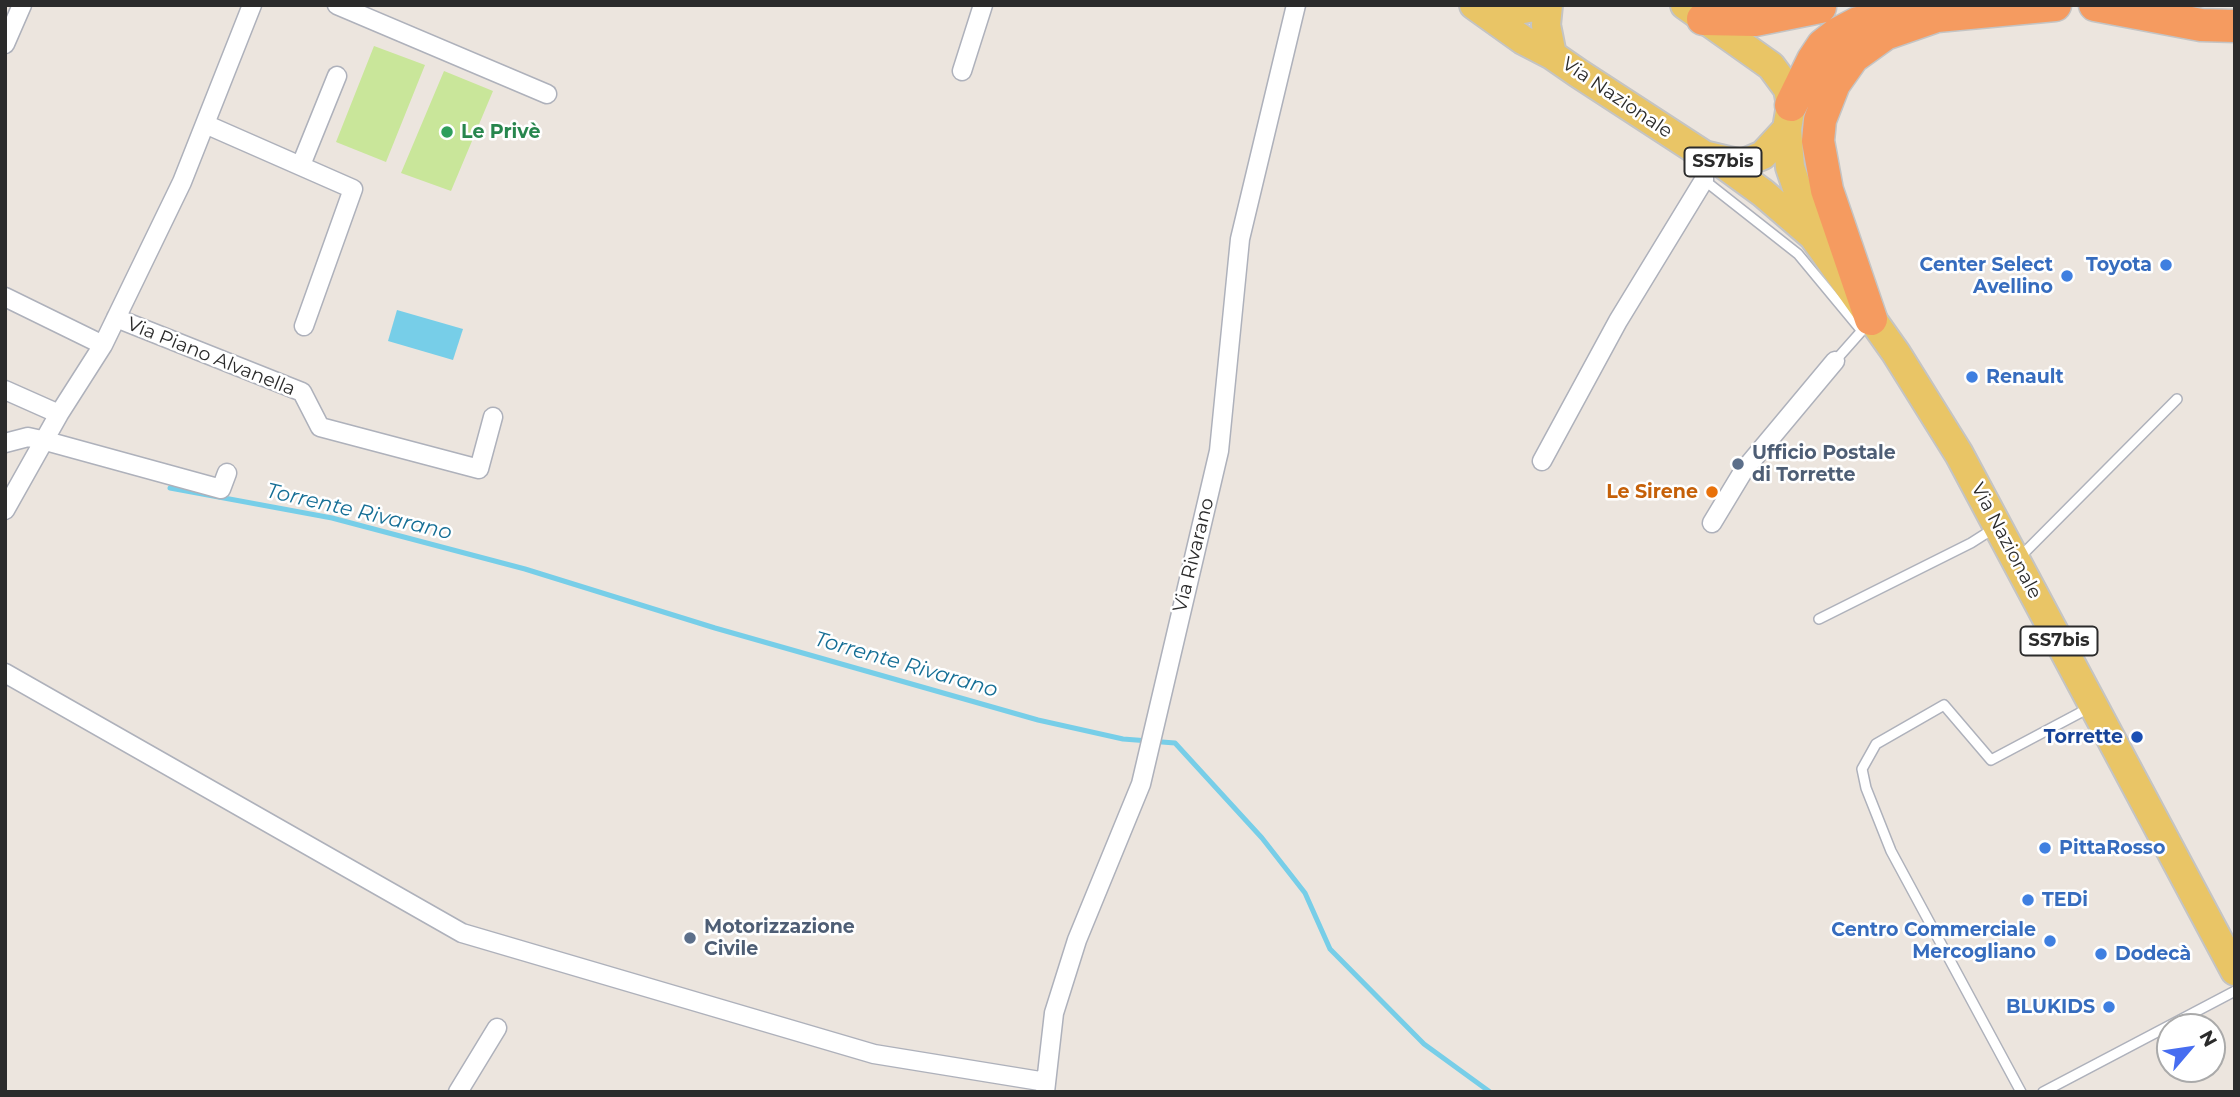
<!DOCTYPE html>
<meta charset="utf-8">
<style>
body{margin:0}
#map{position:relative;width:2240px;height:1097px;overflow:hidden;background:#ece5de;font-family:Montserrat,sans-serif}
canvas{display:block}
.frame{position:absolute;inset:0;border:7px solid #2b2b2b;pointer-events:none}
.north{position:absolute;left:2156px;top:1013px;width:70px;height:70px;box-sizing:border-box;background:#fff;border:2px solid #aaa;border-radius:50%;rotate:61deg;font-size:19px;font-weight:700;line-height:28px;text-align:center;color:#2b2b2b}
.north::after{content:'';display:block;margin:auto;width:24px;height:32px;background:#476df0;clip-path:polygon(50% 0,100% 100%,50% 72%,0 100%)}
</style>
<div id="map">
<canvas width="2240" height="1097"></canvas>
<div class="frame"></div>
<div class="north">N</div>
</div>
<script>
const context = document.querySelector('canvas').getContext('2d');
context.lineJoin = 'round';
function fill(path, color) {
  context.fillStyle = color;
  context.fill(path, 'evenodd');
}
function poly(rows) {
  const path = new Path2D();
  for (const r of rows) {
    path.moveTo(r[0], r[1]);
    for (let i = 2; i < r.length; i += 2) path.lineTo(r[i], r[i + 1]);
  }
  return path;
}
function strokePath(path, color, width, dash) {
  context.strokeStyle = color;
  context.lineWidth = width;
  context.lineCap = dash ? 'butt' : 'round';
  context.setLineDash(dash || []);
  context.stroke(path);
}
function drawText(font, color, halo, rows, align = 'center') {
  context.font = font + ' Montserrat,sans-serif';
  context.lineWidth = 5;
  context.setLineDash([]);
  context.textBaseline = 'middle';
  context.strokeStyle = halo;
  context.fillStyle = color;
  for (const [text, x, y, turn = 0] of rows) {
    context.save();
    context.translate(x, y);
    context.rotate((+turn || 0) * Math.PI / 180);
    context.textAlign = isNaN(turn) ? turn : align;
    if (halo) context.strokeText(text, 0, 0);
    context.fillText(text, 0, 0);
    context.restore();
  }
}
fill(poly([
 [374,46,425,65,386,162,336,142],
 [444,71,493,91,451,191,401,173]
]), '#c9e69a');
fill(poly([
 [397,310,463,329,453,360,388,341]
]), '#77cee8');
strokePath(poly([
 [170,488,332,518,525,569,715,628,1038,720,1123,739,1175,743,1262,838,1305,893,1330,949,1424,1044,1490,1092]
]), '#77cee8', 5);
const service = poly([
 [1704,180,1798,254,1861,330],
 [1835,361,1866,326],
 [2020,557,2177,399],
 [1819,619,1971,543,1993,529],
 [2021,1092,1891,851,1866,788,1862,769,1876,744,1944,705,1991,760,2089,708],
 [2043,1092,2235,991]
]);
const minor = poly([
 [337,5,547,94],
 [5,44,22,5],
 [962,71,983,5],
 [205,124,353,189,304,326],
 [301,165,337,76],
 [5,297,103,345],
 [116,318,302,392,320,427,479,469,493,417],
 [5,390,59,414],
 [5,443,28,437,46,441,221,489,227,473],
 [1542,461,1618,321,1704,180,1704,155],
 [5,510,59,414,103,345,182,182,252,5],
 [1712,523,1744,470,1835,361],
 [5,673,462,933,874,1054,1046,1082],
 [458,1092,497,1028],
 [1045,1092,1054,1013,1077,940,1141,784,1219,451,1240,239,1296,5]
]);
const primary = poly([
 [1474,5,1523,40,1552,55],
 [1490,5,1518,10,1544,5],
 [1548,5,1546,25,1552,55,1578,73,1704,155,1742,164,1763,155,1787,129,1791,105,1788,89,1771,66,1685,5],
 [1787,129,1790,167,1813,236],
 [1719,161,1763,193,1813,236,1896,353,1959,454,2235,971]
]);
const motorway = poly([
 [2095,5,2201,25,2235,26],
 [1703,19,1755,20,1820,7],
 [1791,105,1813,60,1823,45,1837,34,1858,23,1899,16,1937,16,2055,5],
 [1871,319,1827,190,1818,141,1820,120,1834,84,1853,57,1885,34,1937,16]
]);
strokePath(service, '#aeb1bb', 12);
strokePath(minor, '#aeb1bb', 21);
strokePath(primary, '#c4c4c4', 32);
strokePath(motorway, '#c4c4c4', 35);
strokePath(service, '#fff', 9);
strokePath(minor, '#fff', 18);
strokePath(primary, '#e9c566', 28);
strokePath(motorway, '#f59b60', 32);
for (const [x, y, r, color] of [
 [447,132,7,"#2e9e5b"],
 [2166,265,7,"#3f7fe0"],
 [2067,276,7,"#3f7fe0"],
 [1972,377,7,"#3f7fe0"],
 [1738,464,7,"#5c6f8a"],
 [1712,492,7,"#e8710a"],
 [2137,737,7,"#1a4fb4"],
 [2045,848,7,"#3f7fe0"],
 [2028,900,7,"#3f7fe0"],
 [690,938,7,"#5c6f8a"],
 [2050,941,7,"#3f7fe0"],
 [2101,954,7,"#3f7fe0"],
 [2109,1007,7,"#3f7fe0"]
]) {
  const dot = new Path2D();
  dot.arc(x, y, r, 0, 2 * Math.PI);
  context.fillStyle = color;
  context.fill(dot);
  strokePath(dot, '#fff', 2.5);
}
for (const [x, y, w] of [
 [1723,162,77],
 [2059,641,77]
]) {
  const box = new Path2D();
  box.roundRect(x - w / 2, y - 14.5, w, 29, 5);
  context.fillStyle = '#fff';
  context.fill(box);
  strokePath(box, '#2b2b2b', 2);
}
drawText('bold 18px', '#2b2b2b', null, [
 ["SS7bis",1723,162],
 ["SS7bis",2059,641]
]);
drawText('19px', '#2b2b2b', '#fff', [
 ["Via Nazionale",1617,98,34],
 ["Via Piano Alvanella",211,357,22],
 ["Via Nazionale",2006,541,62],
 ["Via Rivarano",1194,555,-76]
]);
drawText('bold 19px', '#27864d', '#fff', [
 ["Le Privè",461,132]
], 'left');
drawText('bold 19px', '#366cbe', '#fff', [
 ["Center Select",2053,265],
 ["Avellino",2053,287],
 ["Toyota",2152,265],
 ["Renault",1986,377,"left"],
 ["PittaRosso",2059,848,"left"],
 ["TEDi",2042,900,"left"],
 ["Centro Commerciale",2036,930],
 ["Mercogliano",2036,952],
 ["Dodecà",2115,954,"left"],
 ["BLUKIDS",2095,1007]
], 'right');
drawText('bold 19px', '#4e5e75', '#fff', [
 ["Ufficio Postale",1752,453],
 ["di Torrette",1752,475],
 ["Motorizzazione",704,927],
 ["Civile",704,949]
], 'left');
drawText('bold 19px', '#c56008', '#fff', [
 ["Le Sirene",1698,492]
], 'right');
drawText('bold 19px', '#164399', '#fff', [
 ["Torrette",2123,737]
], 'right');
drawText('italic 21px', '#156e95', '#fff', [
 ["Torrente Rivarano",359,512,13],
 ["Torrente Rivarano",906,665,16]
]);
</script>
